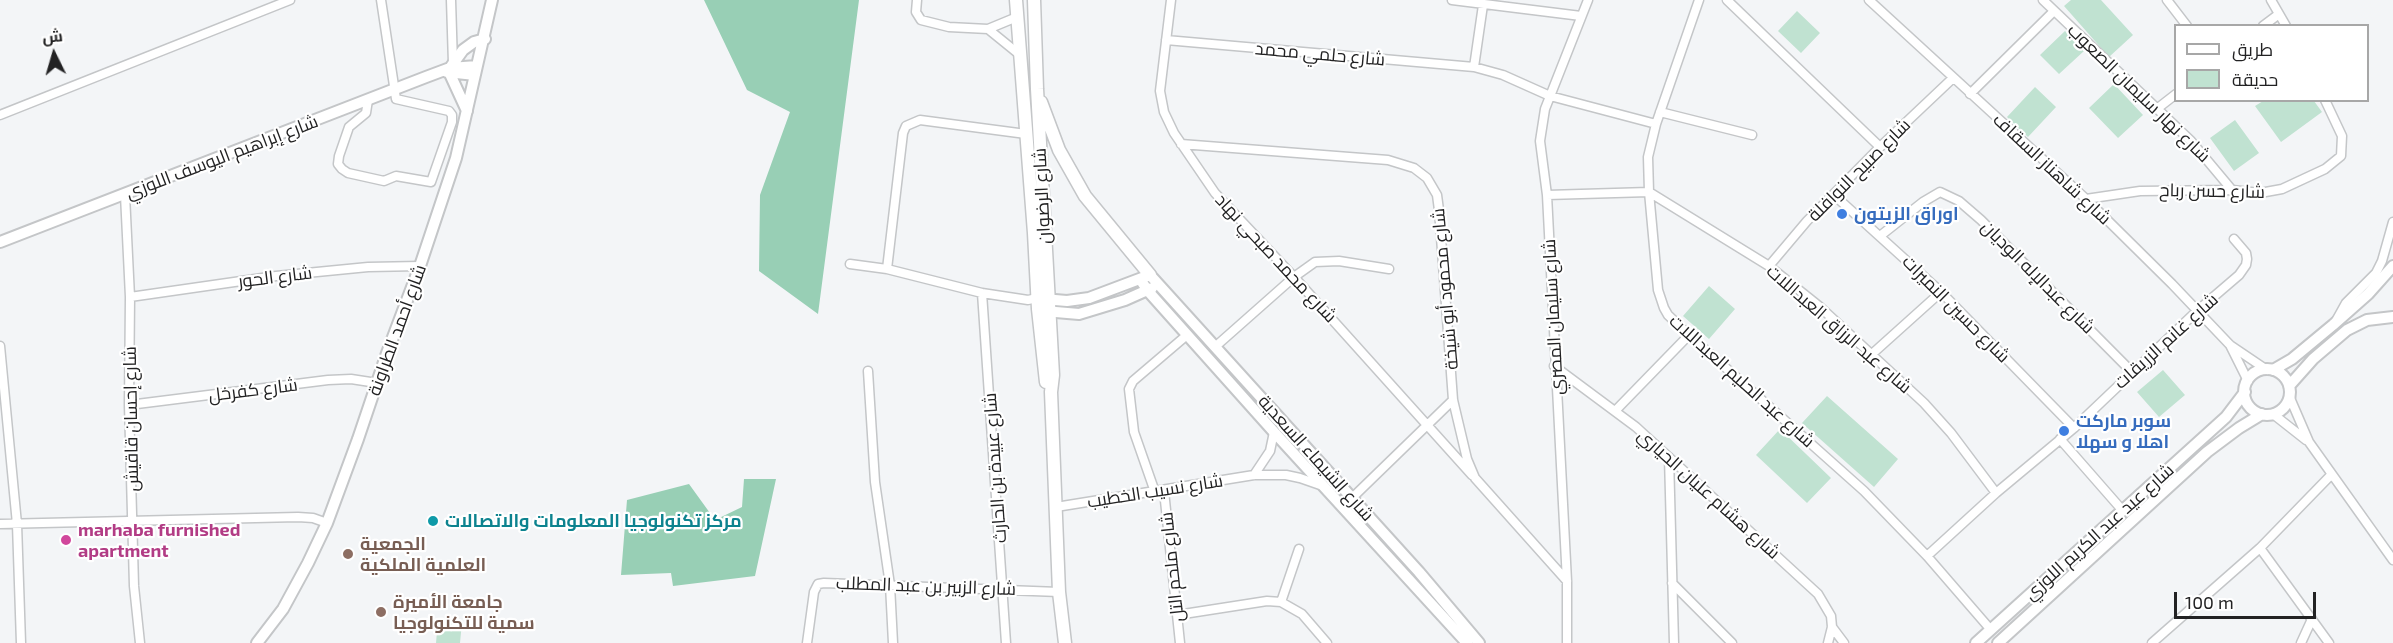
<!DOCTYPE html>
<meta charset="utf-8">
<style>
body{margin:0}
#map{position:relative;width:2393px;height:643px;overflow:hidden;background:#f3f5f7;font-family:"Exo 2",Cairo,sans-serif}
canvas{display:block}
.legend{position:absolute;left:2174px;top:24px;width:195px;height:78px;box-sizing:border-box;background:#fff;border:2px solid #a7a7a7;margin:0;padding:8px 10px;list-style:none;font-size:18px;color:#222223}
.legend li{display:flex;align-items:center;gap:12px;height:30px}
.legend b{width:30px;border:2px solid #a7a7a7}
.north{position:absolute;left:24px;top:24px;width:60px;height:60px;-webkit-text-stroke:4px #fff;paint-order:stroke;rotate:355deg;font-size:16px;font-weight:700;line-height:24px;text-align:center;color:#222223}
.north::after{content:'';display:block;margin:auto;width:21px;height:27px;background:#222223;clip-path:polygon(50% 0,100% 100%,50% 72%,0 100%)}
.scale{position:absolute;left:2174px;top:592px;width:142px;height:27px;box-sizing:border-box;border:3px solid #222223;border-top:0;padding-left:8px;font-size:18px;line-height:21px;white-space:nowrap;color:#222223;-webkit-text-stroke:4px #fff;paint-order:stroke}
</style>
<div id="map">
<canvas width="2393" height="643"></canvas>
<ul class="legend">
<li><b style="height:8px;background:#fff"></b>طريق</li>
<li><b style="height:16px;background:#c0e2d1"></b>حديقة</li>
</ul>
<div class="north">ش</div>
<div class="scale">100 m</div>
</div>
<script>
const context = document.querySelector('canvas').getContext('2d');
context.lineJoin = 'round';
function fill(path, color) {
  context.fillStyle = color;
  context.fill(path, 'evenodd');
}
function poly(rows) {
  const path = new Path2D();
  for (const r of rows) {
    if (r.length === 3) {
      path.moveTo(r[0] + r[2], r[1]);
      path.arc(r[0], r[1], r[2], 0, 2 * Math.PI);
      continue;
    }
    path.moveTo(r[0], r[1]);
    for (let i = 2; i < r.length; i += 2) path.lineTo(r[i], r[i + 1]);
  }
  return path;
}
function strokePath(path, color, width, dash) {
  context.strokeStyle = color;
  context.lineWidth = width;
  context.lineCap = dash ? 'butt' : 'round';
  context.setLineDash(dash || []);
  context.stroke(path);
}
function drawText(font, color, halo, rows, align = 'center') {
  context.font = font + ' "Exo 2",Cairo,sans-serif';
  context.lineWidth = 4.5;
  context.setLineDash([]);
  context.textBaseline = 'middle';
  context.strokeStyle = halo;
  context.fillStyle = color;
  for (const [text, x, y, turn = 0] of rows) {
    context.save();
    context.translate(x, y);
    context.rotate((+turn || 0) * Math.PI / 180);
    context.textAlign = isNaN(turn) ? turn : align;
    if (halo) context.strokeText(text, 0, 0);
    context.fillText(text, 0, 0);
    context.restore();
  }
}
fill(poly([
 [2071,0,2101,0,2133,35,2109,57,2064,6],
 [1797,11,1820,33,1801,53,1778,31],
 [2065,31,2084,51,2059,74,2040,55],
 [2114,84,2143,115,2118,138,2089,108],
 [2035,87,2056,107,2028,137,2007,117],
 [2263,101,2314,101,2322,112,2281,142,2255,106],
 [2235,120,2259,153,2234,171,2210,138],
 [1709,286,1735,309,1709,339,1683,316],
 [2163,370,2185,395,2159,417,2137,392],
 [1827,396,1898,459,1874,487,1802,423],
 [1780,429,1831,478,1807,503,1756,455],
 [438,620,462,622,460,643,436,643]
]), '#c0e2d1');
fill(poly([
 [704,0,859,0,818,314,759,271,760,195,790,112,747,90],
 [744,479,776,479,755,576,673,586,671,573,621,575,627,500,689,484,715,520,742,507]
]), '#98cfb5');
const minor = poly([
 [451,0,453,64],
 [917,0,916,12,921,20,949,27,988,29,1017,17],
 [1171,0,1160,91,1164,112,1174,133,1215,193,1294,277,1472,475],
 [1452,0,1581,16],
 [1699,0,1656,124,1648,157,1649,192,1658,290,1664,308,1668,315,1689,335,1864,491,1927,556,1991,630],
 [1727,0,1880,147],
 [1869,0,2086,199,2172,284,2230,345,2267,370],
 [2043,0,2191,141,2232,190],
 [2167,0,2187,26],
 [2271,0,2286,26],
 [2263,26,2279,14],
 [988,29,1020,55],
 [1166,40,1474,67,1503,75,1550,96,1656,124],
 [1474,67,1483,5],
 [1970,94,2054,11],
 [368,100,366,113,349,127,339,156,338,164,342,169,348,173,384,181,396,176,431,182,452,122,452,115,449,111,396,99,381,0],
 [2158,108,2176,94],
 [1660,112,1752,135],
 [0,115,290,0],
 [1181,144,1388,160,1414,168,1427,178,1437,195,1439,210,1453,400,1467,459,1475,478,1567,581],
 [125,195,130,297,129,405,134,586,140,643],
 [1547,195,1649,192,1769,266,1819,306,1924,403,1951,433,1996,493],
 [1834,195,1941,292,2074,428],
 [2086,199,2140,191,2232,190,2260,193,2282,189,2325,169,2341,156,2342,136,2325,100],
 [1880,236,1923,202,1940,192,1959,201,1981,220,2131,371],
 [850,264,887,269,982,293,1028,300,1037,298],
 [1769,266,1807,221,1880,147,1953,78],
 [887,269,903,133,906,126,920,120,1026,134],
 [982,293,1006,643],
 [130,297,276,276,368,267,420,266],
 [2336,321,2346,303,2376,273,2382,261,2393,222],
 [2230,345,2248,381],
 [0,346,17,524,21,643],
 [1216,346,1294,277,1315,262,1339,261,1389,269],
 [1872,354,1941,292],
 [1554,366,1636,427,1818,594,1831,616,1832,627,1828,643],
 [868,371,875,482,890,585,893,643],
 [2290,398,2309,442,2393,560],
 [129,405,328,380,351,379,377,383],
 [1616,410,1689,335],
 [2273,414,2306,440],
 [2060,439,2123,511],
 [1669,457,1674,643],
 [1254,475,1270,451,1274,432],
 [1164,491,1180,643],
 [1155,492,1134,432,1129,389,1133,381,1187,335],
 [1352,498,1453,400],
 [1056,507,1254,475,1286,475,1300,478,1323,486],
 [0,524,298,517,313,518,327,523],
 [2260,548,2329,643],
 [1927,556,1996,493,2074,428,2197,311,2239,275,2246,265,2247,259,2246,253,2234,239],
 [1672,583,1732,643],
 [1281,602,1299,549],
 [1177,615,1267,601,1281,602,1302,614,1327,643],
 [1832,627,1844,643],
 [807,643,814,592,818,584,824,583,1059,592],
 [1567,643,1567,581,1547,195,1540,141,1545,109,1588,0],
 [2152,643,2260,548,2331,475],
 [2301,643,2312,619]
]);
const tertiary = poly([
 [450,68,463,50,474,42,485,39],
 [447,72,475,75],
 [450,74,467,111],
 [0,242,426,77,450,68,477,66],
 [1140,279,1148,291,1274,432,1467,643],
 [1043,299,1067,301,1089,298,1150,275,1419,572,1479,643],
 [1044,311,1079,314,1125,300,1152,288],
 [2267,392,23],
 [2273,370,2292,359,2333,325,2368,294,2393,266],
 [2289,386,2313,359,2347,330,2367,320,2393,317],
 [257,643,283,609,308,563,327,523,358,439,387,353,420,266,456,158,492,0],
 [1976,643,2226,417,2245,392],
 [1998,643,2207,452,2239,428,2262,414]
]);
const secondary = poly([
 [1016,0,1034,233,1038,309,1046,382],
 [1034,0,1037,89,1053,375,1051,392,1059,592,1065,643],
 [1041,102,1059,150,1085,196,1150,275]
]);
strokePath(minor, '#c4c6c8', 11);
strokePath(tertiary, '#c4c6c8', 14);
strokePath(secondary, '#c4c6c8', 15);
strokePath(minor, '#fff', 8);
strokePath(tertiary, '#fff', 10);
strokePath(secondary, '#fff', 12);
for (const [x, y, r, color] of [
 [1842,214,6,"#3f7fe0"],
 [2064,431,6,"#3f7fe0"],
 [433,521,6,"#0f9aa8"],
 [66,540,6,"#d1479c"],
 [348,554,6,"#8d6e63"],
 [381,612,6,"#8d6e63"]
]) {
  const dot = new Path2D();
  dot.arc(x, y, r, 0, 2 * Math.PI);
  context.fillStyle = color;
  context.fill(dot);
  strokePath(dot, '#fff', 2);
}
drawText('18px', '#222223', '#fff', [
 ["شارع حلمي محمد",1320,54,5],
 ["شارع نهار سليمان الصعوب",2139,93,44],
 ["شارع إبراهيم اليوسف اللوزي",222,157,-21],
 ["شارع شاهناز السقاف",2052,169,43],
 ["شارع صبيح النوافلة",1859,170,-45],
 ["شارع حسن رباح",2212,191,1],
 ["شارع الرضوان",1042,196,-93],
 ["شارع محمد صبحي نهاد",1276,258,47],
 ["شارع الحور",275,277,-7],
 ["شارع عبدالإله الوديان",2038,277,45],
 ["شارع محمود أبو شيخة",1445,289,-95],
 ["شارع حسين النميرات",1956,309,45],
 ["شارع سليمان المصري",1553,317,-93],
 ["شارع عبد الرزاق العبداللات",1839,329,41],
 ["شارع أحمد الطراونة",397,330,-70],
 ["شارع غانم الزريقات",2166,341,-42],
 ["شارع عبد الحليم العبداللات",1742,381,42],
 ["شارع كفرخل",253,390,-7],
 ["شارع إحسان قاقيش",131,419,-91],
 ["شارع الشيماء السعدية",1316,458,48],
 ["شارع عبيدة بن الحارث",995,468,-94],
 ["شارع نسيب الخطيب",1155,491,-9],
 ["شارع هشام عليان الحياري",1709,494,42],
 ["شارع عيد عبد الكريم اللوزي",2099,532,-42],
 ["شارع ملحم التل",1172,567,-96],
 ["شارع الزبير بن عبد المطلب",926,586,2]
]);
drawText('bold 18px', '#366cbe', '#fff', [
 ["اوراق الزيتون",1854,214],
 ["سوبر ماركت",2076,421],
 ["اهلا و سهلا",2076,442]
], 'left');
drawText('bold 18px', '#0d838f', '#fff', [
 ["مركز تكنولوجيا المعلومات والاتصالات",445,521]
], 'left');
drawText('bold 18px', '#b23c85', '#fff', [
 ["marhaba furnished",78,530],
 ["apartment",78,551]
], 'left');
drawText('bold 18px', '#785e54', '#fff', [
 ["الجمعية",360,544],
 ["العلمية الملكية",360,565],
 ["جامعة الأميرة",393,602],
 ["سمية للتكنولوجيا",393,623]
], 'left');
</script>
